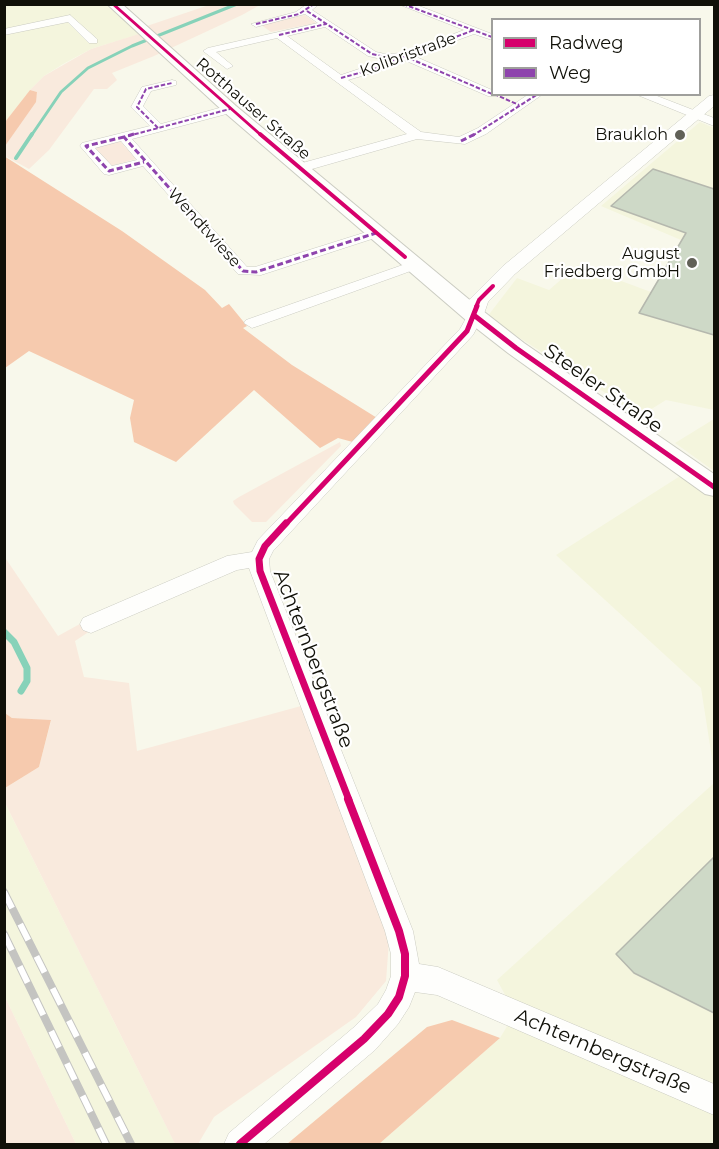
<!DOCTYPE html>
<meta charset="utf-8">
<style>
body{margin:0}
#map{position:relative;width:719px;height:1149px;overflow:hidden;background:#f8f8eb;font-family:Montserrat,sans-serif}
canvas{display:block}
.frame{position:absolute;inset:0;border:6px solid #101008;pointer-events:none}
.legend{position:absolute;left:491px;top:18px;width:210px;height:78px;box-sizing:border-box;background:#fff;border:2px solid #9f9f9c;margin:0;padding:8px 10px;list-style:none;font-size:18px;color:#101008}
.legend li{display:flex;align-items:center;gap:12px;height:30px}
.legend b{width:30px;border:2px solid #9f9f9c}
</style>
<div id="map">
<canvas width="719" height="1149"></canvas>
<div class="frame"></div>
<ul class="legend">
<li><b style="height:8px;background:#d6006c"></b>Radweg</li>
<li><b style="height:8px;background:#8e44ad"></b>Weg</li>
</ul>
</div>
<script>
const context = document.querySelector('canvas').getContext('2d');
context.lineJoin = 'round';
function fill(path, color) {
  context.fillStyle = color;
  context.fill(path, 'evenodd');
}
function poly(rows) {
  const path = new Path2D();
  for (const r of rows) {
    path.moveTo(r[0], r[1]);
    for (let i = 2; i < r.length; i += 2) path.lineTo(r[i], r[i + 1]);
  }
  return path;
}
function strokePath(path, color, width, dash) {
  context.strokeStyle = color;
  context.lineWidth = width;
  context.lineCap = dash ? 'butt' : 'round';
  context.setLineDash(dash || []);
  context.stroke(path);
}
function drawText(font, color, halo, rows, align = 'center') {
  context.font = font + ' Montserrat,sans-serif';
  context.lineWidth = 4.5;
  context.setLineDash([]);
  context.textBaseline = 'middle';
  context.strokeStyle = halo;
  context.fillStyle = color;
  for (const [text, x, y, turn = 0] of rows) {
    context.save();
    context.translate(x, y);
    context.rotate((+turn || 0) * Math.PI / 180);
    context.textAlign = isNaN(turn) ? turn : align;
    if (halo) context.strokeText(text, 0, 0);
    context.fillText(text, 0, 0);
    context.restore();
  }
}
fill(poly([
 [5,5,112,5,143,33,91,49,63,64,44,76,30,90,5,122],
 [700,122,714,128,714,410,666,400,637,418,607,394,487,317,517,278,549,290,578,265,651,292,681,240,601,206],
 [714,419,714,471,675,443],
 [688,471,714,490,714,771,701,688,556,555],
 [714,783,714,1144,379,1144,500,1038,515,1013,497,980],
 [5,803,175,1144,76,1144,5,997]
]), '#f4f5dd');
fill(poly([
 [209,5,260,5,242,15,154,56,112,73,117,80,107,89,94,89,49,150,29,169,5,156,4,146,35,102,37,92,30,90,44,76,91,49,145,32,141,28],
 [305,15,316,23,271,32,260,24],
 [119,140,136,159,111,166,94,147],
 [340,442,341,446,266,522,252,522,234,504,233,501,239,497],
 [4,556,58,636,87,620,90,631,75,641,84,677,129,683,137,751,301,706,389,941,386,981,356,1017,214,1117,198,1144,175,1144,5,803,5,788,39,767,51,721,12,718,5,713],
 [4,997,5,997,76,1144,5,1144]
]), '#f9eadd');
fill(poly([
 [30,90,37,92,36,102,5,146,5,122],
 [4,156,122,231,205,290,222,308,229,304,247,326,243,328,292,365,382,421,360,444,338,438,320,448,254,390,176,462,134,442,130,418,134,400,29,351,5,368],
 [5,713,12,718,51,720,39,767,5,788],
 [452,1020,500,1038,379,1144,287,1144,427,1027]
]), '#f6caae');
strokePath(poly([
 [31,136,61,92,88,68,132,46,237,4]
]), '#87d2b9', 3);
strokePath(poly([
 [16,158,32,134]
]), '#87d2b9', 4);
strokePath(poly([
 [4,632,14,642,27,668,27,681,21,691]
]), '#87d2b9', 7);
const building = poly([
 [653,169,714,189,714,335,639,313,686,233,611,206,653,169],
 [714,857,714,1013,634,973,616,954,714,857]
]);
fill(building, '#ced9c7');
strokePath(building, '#b5b8ae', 1.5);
const minor = poly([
 [307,4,319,4,312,10,376,52,385,54,404,53,464,30,398,4,414,4,492,34,492,40,474,34,414,56,492,90,492,94,497,94,496,96,488,96,404,60,389,68,348,80,421,132,459,137,478,128,529,94,543,94,486,134,465,144,417,139,305,171,295,171,293,168,295,165,407,134,277,38,216,52,233,66,227,69,203,51,208,48,318,23,305,14,256,27,251,24,296,12,307,4],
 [325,27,368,56,386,60,341,75,287,36,325,27],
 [70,15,97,39,97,43,89,43,68,22,4,35,4,29,70,15],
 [172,80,176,81,176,85,151,91,143,106,161,124,230,105,236,109,234,112,132,139,247,267,255,267,376,229,383,233,381,236,261,275,238,274,143,166,109,175,104,174,80,146,82,143,150,126,131,107,142,87,172,80],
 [121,141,137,160,112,166,95,148,121,141],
 [635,94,652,94,714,118,714,126,635,94],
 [414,261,419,262,421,265,419,268,258,326,252,328,244,323,246,320,414,261],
 [475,311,483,316,473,335,273,551,269,559,270,571,413,931,419,964,438,967,714,1084,714,1115,437,995,415,992,409,1007,398,1024,375,1050,264,1144,224,1144,229,1133,353,1028,378,1004,386,990,391,976,391,954,385,931,249,568,237,570,91,633,83,630,80,624,83,618,227,556,252,552,258,540,460,329,469,313,475,311]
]);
const tertiary = poly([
 [714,95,714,106,515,274,488,302,482,320,468,320,465,316,469,300,503,266,709,96,714,95]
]);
const secondary = poly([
 [107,4,122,4,236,106,483,311,524,343,714,474,714,496,705,494,508,353,467,321,224,112,107,4]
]);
strokePath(minor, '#cbccc2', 1);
strokePath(tertiary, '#cbccc2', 1);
strokePath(secondary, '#cbccc2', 2);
fill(minor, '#fefefc');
fill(tertiary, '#fefefc');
fill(secondary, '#fefefc');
const rail = poly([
 [4,892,131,1144],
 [4,934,106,1144]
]);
strokePath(rail, '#c4c4c1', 8);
strokePath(rail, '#fff', 6, [18]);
strokePath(poly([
 [403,4,492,37],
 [307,11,372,54,385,57,404,56,492,94],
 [256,24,299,14,314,4],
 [279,35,326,24],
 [341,78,385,66,392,61,474,30],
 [494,94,519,105],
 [158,128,137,107,146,89,172,83],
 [128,136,230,109],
 [472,136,538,94]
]), '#8e44ad', 2, [4.5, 2]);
strokePath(poly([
 [134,134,124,137,243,271,256,272,376,233],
 [124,137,86,146,109,171,144,162],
 [461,141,475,134]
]), '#8e44ad', 3, [6, 3]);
strokePath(poly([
 [113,4,262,136]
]), '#d6006c', 3);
strokePath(poly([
 [260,134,405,257],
 [476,307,479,300,493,286]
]), '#d6006c', 4);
strokePath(poly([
 [475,316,516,348,714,487],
 [285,525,467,331,477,306]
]), '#d6006c', 5);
strokePath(poly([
 [286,523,265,546,259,559,260,571,349,800]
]), '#d6006c', 7);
strokePath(poly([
 [240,1144,364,1039,388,1014,399,997,405,976,405,954,399,931,348,799]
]), '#d6006c', 8);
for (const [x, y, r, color] of [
 [680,135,6,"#616157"],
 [692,263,6,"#616157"]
]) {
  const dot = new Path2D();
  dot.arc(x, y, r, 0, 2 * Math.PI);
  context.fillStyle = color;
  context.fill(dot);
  strokePath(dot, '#fff', 2);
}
drawText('16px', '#101008', '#fff', [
 ["Kolibristraße",408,55,-20],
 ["Rotthauser Straße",253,109,41],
 ["Wendtwiese",204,228,48]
]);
drawText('16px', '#101008', '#fff', [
 ["Braukloh",668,135],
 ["August",680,254],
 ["Friedberg GmbH",680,272]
], 'right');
drawText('20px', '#101008', '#fff', [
 ["Steeler Straße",603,389,35],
 ["Achternbergstraße",313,659,69],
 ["Achternbergstraße",603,1052,23]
]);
</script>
